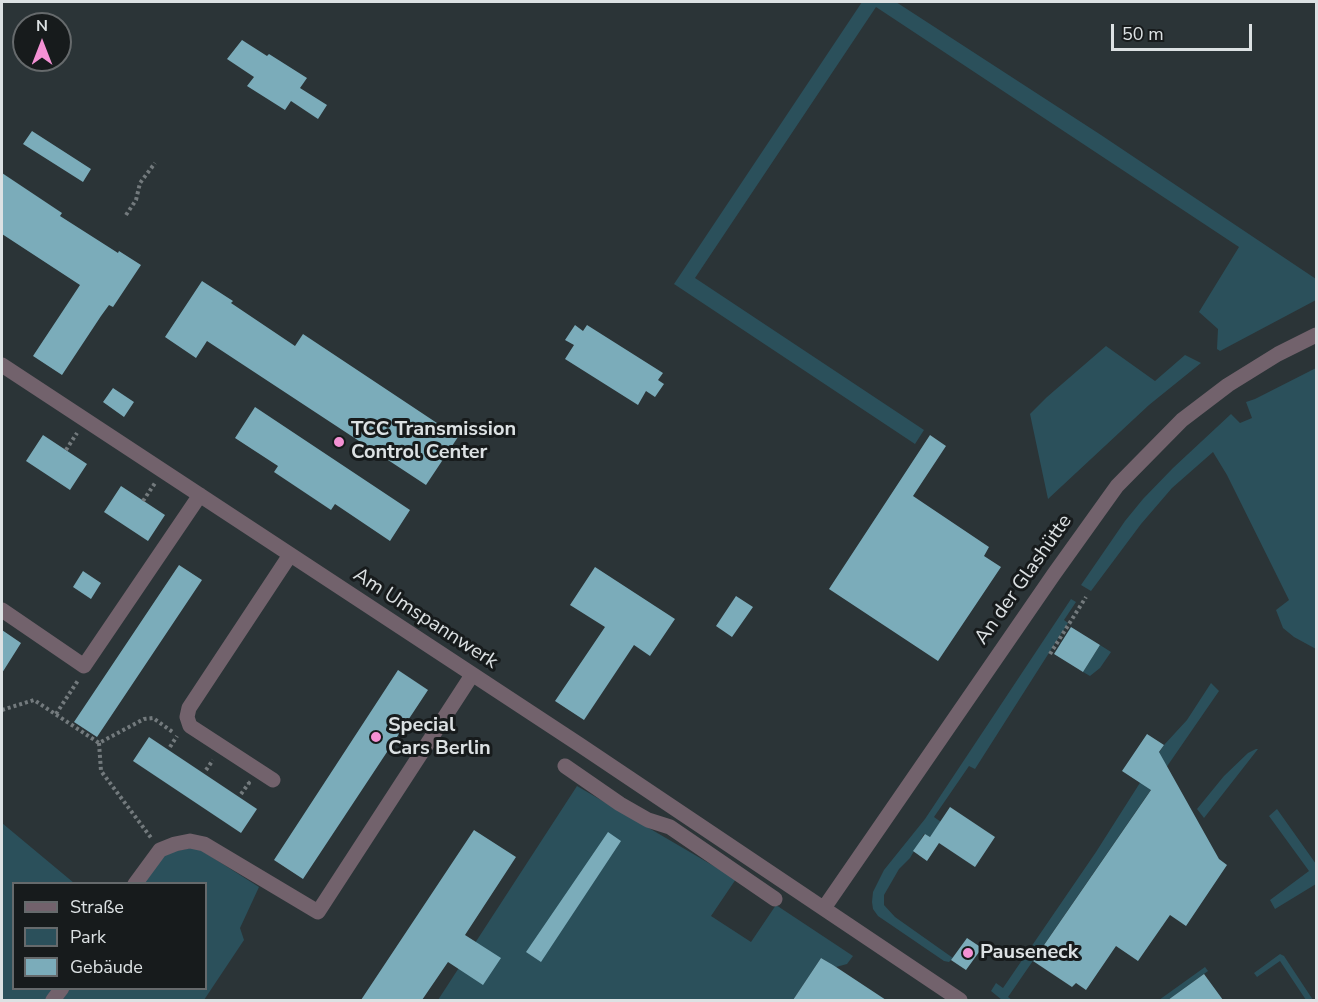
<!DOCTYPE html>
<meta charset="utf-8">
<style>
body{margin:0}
#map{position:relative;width:1318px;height:1002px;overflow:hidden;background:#2b3437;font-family:"Nunito Sans",sans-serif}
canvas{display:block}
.frame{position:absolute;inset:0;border:3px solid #dce1e3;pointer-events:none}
.legend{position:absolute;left:12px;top:882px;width:195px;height:108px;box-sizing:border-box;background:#171b1c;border:2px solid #666a6c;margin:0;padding:8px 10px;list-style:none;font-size:18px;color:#dce1e3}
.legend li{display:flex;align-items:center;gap:12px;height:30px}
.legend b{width:30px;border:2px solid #666a6c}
.north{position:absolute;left:12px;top:12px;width:60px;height:60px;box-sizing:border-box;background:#171b1c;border:2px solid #666a6c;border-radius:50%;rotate:0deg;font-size:16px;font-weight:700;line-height:24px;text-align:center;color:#dce1e3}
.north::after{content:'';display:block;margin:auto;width:21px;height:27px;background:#f491d4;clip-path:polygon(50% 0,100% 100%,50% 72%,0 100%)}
.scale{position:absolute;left:1111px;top:24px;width:141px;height:27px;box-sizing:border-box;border:3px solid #dce1e3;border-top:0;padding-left:8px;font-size:18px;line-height:21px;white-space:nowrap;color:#dce1e3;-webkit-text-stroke:4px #171b1c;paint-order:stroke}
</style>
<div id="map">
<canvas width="1318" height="1002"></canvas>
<div class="frame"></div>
<ul class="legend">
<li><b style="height:8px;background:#72626c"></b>Straße</li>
<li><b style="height:16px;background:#2b505b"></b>Park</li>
<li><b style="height:16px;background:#7bacba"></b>Gebäude</li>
</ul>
<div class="north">N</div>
<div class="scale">50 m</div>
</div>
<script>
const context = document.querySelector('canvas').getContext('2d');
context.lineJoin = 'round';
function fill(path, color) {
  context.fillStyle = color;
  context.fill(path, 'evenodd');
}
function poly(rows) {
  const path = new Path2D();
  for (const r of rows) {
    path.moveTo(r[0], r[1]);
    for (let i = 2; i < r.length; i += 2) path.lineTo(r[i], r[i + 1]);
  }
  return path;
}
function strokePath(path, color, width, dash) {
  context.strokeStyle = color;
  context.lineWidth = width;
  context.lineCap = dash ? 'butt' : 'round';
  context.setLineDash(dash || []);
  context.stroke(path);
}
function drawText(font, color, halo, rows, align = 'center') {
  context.font = font + ' "Nunito Sans",sans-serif';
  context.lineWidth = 6;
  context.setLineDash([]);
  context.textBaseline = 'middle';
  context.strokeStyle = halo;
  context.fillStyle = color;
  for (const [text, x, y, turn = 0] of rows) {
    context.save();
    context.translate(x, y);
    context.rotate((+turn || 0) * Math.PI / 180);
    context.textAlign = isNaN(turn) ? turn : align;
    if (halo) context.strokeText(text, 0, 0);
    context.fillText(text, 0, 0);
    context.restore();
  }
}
fill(poly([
 [862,2,896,2,1101,135,1316,279,1316,300,1220,351,1217,349,1218,329,1199,312,1239,247,876,7,695,278,924,430,915,444,674,284],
 [1106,346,1155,381,1185,355,1201,363,1149,405,1048,499,1030,414,1047,397],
 [1316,368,1316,649,1294,637,1283,628,1276,610,1289,600,1227,475,1213,452,1172,488,1141,524,1091,591,1081,585,1125,521,1143,499,1173,468,1231,414,1240,423,1252,418,1246,402,1255,399],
 [1071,599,1076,602,1064,620,1068,623,975,769,969,766,934,817,941,822,930,837,924,834,910,858,899,869,884,895,884,905,895,917,953,958,949,962,944,961,878,916,873,909,872,902,873,892,884,870,925,819],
 [1100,645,1111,652,1100,668,1090,676,1083,672],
 [1211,683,1219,691,1008,997,1012,1000,1002,1000,991,991,996,983,1003,988,1096,852,1164,745,1187,720],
 [1256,749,1258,749,1204,818,1197,809,1224,776,1248,753],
 [577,786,736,879,711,916,751,942,776,905,853,956,847,964,836,967,821,958,793,1000,438,1000],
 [1277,809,1316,864,1316,884,1275,909,1270,900,1309,871,1269,816],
 [2,823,74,883,14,884,14,988,57,989,50,1000,2,1000],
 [196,847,259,887,240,928,244,940,204,1000,62,1000,70,989,206,988,206,884,141,883,162,854],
 [1280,954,1284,956,1313,1000,1306,1000,1280,961,1257,977,1254,973],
 [1205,967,1208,971,1168,1000,1159,1000]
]), '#2b505b');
fill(poly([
 [242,40,267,56,269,54,307,78,300,88,327,105,318,119,291,101,285,110,247,86,254,77,227,59],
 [32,131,91,169,83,182,23,144],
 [2,173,62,213,60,216,118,253,119,251,141,265,113,307,109,305,101,316,62,375,33,356,80,285,2,234],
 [202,281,233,301,231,303,295,346,303,334,458,437,426,485,207,341,196,358,165,337],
 [575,325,583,331,587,325,663,373,658,380,664,384,655,397,646,391,638,405,565,359,574,345,565,340],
 [113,388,134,402,124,417,103,402],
 [255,407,410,510,390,541,335,504,331,510,274,472,278,466,235,438],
 [43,435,87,464,70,490,26,461],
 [930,435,946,446,913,496,989,547,984,556,1001,567,938,661,829,589],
 [121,486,165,515,148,541,104,512],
 [179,565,202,580,97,737,74,722],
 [595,567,675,619,650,656,634,645,584,720,555,701,605,627,570,605],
 [83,571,101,583,91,599,73,587],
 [736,596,753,607,732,637,716,626],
 [1071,627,1100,645,1083,672,1054,654],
 [2,630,21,643,2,673],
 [398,670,428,690,303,879,274,860],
 [1147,734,1164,745,1159,752,1219,859,1227,865,1186,926,1170,915,1138,961,1116,946,1086,990,1076,983,1072,987,1033,961,1151,790,1122,771],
 [149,737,257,809,241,833,133,761],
 [950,807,995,837,975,867,939,843,927,861,913,851,925,834,930,837],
 [474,830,516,857,465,935,501,958,483,985,448,962,422,1000,361,1000],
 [608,832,621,841,541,962,526,952],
 [967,938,982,948,966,970,951,960],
 [821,958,833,965,886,1000,793,1000],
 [1204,974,1223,1000,1168,1000]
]), '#7bacba');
strokePath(poly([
 [126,215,136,200,140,183,155,163],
 [66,450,77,433],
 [143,501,155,483],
 [1050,654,1086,597],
 [2,710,34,700,99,743,144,719,153,718,174,733],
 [56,714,79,679],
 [99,743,101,771,152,839],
 [170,747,177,736],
 [206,770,213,760],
 [241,794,249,783,247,782]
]), '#737a7d', 4, [3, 3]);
strokePath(poly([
 [2,365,580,745,960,1000],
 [2,610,84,666,200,495],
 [565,766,620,804,648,820,670,827,775,899],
 [273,780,190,726,187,717,189,708,290,555],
 [135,884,160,850,175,844,190,841,204,844,318,912,472,675],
 [824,908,1054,574,1117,486,1182,420,1228,385,1278,354,1316,335],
 [53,1000,62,988]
]), '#72626c', 15);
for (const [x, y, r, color] of [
 [339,442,6,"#f491d4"],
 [376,737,6,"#f491d4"],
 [968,953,6,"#f491d4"]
]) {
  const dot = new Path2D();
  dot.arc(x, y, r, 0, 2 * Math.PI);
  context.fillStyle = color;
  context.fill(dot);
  strokePath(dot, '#171b1c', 2);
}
drawText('bold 20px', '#dce1e3', '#171b1c', [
 ["TCC Transmission",351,430],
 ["Control Center",351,453],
 ["Special",388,726],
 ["Cars Berlin",388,749],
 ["Pauseneck",980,953]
], 'left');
drawText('20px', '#dce1e3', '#171b1c', [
 ["An der Glashütte",1024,580,-55],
 ["Am Umspannwerk",425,619,33]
]);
</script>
